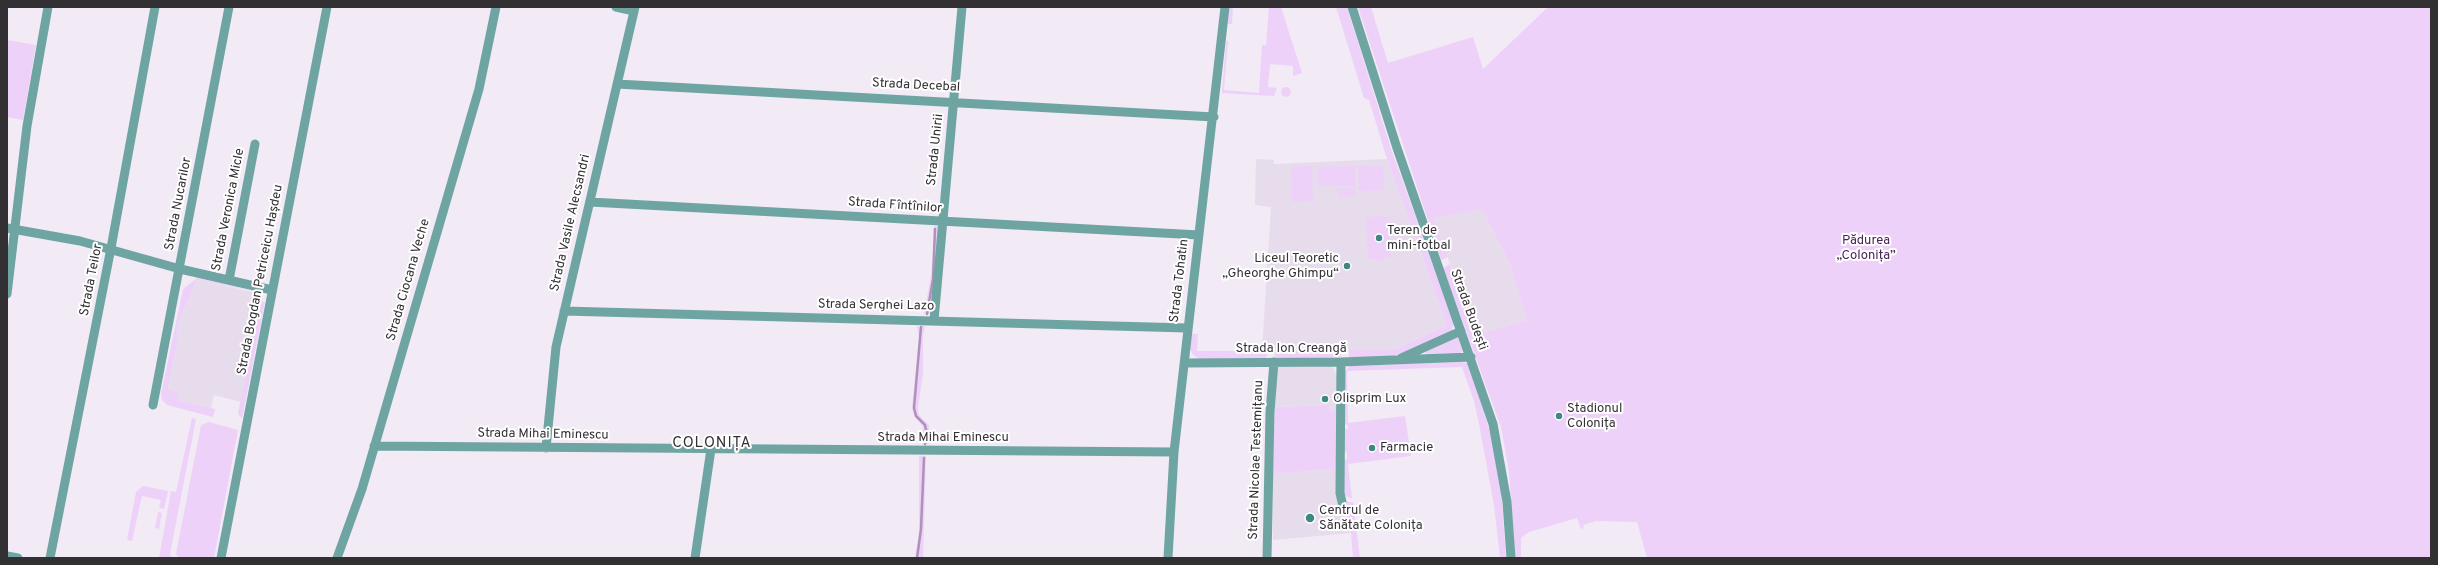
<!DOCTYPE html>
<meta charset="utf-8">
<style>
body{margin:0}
#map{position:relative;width:2438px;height:565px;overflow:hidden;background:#f2eaf5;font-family:Overpass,sans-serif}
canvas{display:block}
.frame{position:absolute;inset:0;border:8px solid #333034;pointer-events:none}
</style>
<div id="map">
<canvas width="2438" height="565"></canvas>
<div class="frame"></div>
</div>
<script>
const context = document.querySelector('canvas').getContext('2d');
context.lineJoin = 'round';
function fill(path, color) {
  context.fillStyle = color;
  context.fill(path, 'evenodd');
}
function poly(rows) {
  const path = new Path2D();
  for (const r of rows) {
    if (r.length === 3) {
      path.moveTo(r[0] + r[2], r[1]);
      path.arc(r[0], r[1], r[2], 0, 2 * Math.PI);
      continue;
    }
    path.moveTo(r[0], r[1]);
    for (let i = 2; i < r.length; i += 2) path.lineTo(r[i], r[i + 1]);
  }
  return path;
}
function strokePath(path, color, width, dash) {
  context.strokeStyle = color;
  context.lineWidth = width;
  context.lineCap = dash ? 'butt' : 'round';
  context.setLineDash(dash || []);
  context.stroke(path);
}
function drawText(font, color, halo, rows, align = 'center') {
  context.font = font + ' Overpass,sans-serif';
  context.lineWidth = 4;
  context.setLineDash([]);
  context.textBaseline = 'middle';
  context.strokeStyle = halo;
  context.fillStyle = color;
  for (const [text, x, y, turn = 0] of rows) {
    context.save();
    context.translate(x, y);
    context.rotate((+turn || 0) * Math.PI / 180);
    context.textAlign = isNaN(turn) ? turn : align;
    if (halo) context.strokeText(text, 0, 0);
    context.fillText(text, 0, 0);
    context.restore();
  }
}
fill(poly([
 [1256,159,1274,160,1274,164,1387,159,1447,325,1393,350,1262,351,1271,207,1255,205],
 [1482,208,1509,262,1527,320,1477,335,1433,218],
 [197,280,262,294,241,402,214,395,211,408,177,400,168,389,178,338,177,327],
 [1276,366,1332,366,1338,377,1337,410,1329,411,1328,405,1275,407],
 [1337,465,1341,502,1351,533,1273,540,1273,474,1334,469]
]), '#e7dcec');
fill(poly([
 [1229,7,1233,7,1232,24,1228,24],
 [1269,7,1281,7,1302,73,1293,76,1293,66,1270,64,1268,87,1277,88,1274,96,1222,93,1226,41,1228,41,1224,90,1259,93,1262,45,1266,45],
 [1336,7,1347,7,1391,149,1454,323,1451,332,1394,356,1349,358,1349,350,1393,350,1447,325,1387,159,1369,100,1364,98],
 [1358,7,1371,7,1388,63,1473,37,1483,69,1548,7,2431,7,2431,558,1647,558,1637,522,1596,521,1583,525,1584,528,1581,529,1577,518,1529,532,1521,538,1521,558,1515,558,1509,471,1501,427,1443,268,1450,264,1477,335,1527,320,1509,262,1482,209,1433,218,1448,257,1441,260],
 [7,40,36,45,23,120,7,117],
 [1286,92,5],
 [1383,165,1384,190,1359,191,1358,166],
 [1312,166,1313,201,1292,202,1291,167],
 [1355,166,1355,186,1318,186,1317,167],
 [1356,188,1356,196,1338,197,1337,189],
 [1381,215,1381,217,1389,217,1391,257,1383,258,1383,261,1377,261,1376,259,1368,259,1366,218],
 [935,226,939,226,933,307,929,314,924,314,931,276],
 [197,278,263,293,197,280,177,327,178,338,168,389,178,393,177,400,215,409,213,417,167,405,162,400,161,394,183,289],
 [261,301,265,302,242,419,238,413],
 [925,326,923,335,923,373,918,408,919,415,929,425,929,444,922,444,923,426,915,417,912,408,919,337,917,327],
 [1191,334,1198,334,1197,351,1268,351,1266,359,1200,359,1193,355,1190,349],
 [1455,338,1458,338,1462,350,1461,353,1426,354,1425,352],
 [1341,350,1341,358,1280,359,1275,357,1274,351],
 [1462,362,1469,364,1496,452,1501,488,1506,558,1500,558,1494,505,1479,424,1474,401,1462,367,1347,371,1348,423,1405,416,1411,456,1348,464,1352,499,1342,494,1344,460,1347,459,1347,453,1342,451,1343,429,1348,429,1348,425,1343,424,1344,375,1347,369,1350,366],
 [1329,405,1329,411,1337,410,1337,465,1334,469,1273,474,1275,407],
 [192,418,196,419,170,554,172,558,159,558,171,491,176,492],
 [209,422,238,430,214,558,179,558,176,554,201,425],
 [919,456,926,456,923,558,915,558,919,533],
 [143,486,168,491,164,509,159,508,161,500,142,496,132,541,127,540,136,492],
 [1341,502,1353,502,1360,558,1353,558,1351,533],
 [158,512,162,513,159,529,155,528]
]), '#eed1f9');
strokePath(poly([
 [927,314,933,279,935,229],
 [921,327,914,408,916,416,925,425,927,434,925,444],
 [917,558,921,529,924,458]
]), '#b091bb', 2.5);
strokePath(poly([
 [616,7,634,11],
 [1352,7,1397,148,1493,424,1507,502,1511,558],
 [617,84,1214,117],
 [590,202,1199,235],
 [7,228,80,241,180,269,272,290],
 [229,280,255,144],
 [7,294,27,126,48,7],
 [564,311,1187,328],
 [934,320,962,7],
 [1401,358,1461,331],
 [1341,362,1340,493,1342,502],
 [1185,363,1341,362,1471,357],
 [153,405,229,7],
 [374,446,1174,452],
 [546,448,556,347,635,7],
 [7,556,18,558],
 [50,558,111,248,155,7],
 [221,558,327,7],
 [337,558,362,489,479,89,496,7],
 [695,558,711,449],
 [1168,558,1174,452,1225,7],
 [1267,558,1270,412,1274,362]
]), '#6ea5a2', 9);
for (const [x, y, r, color] of [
 [1379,238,4,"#3f8783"],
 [1347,266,4,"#3f8783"],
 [1325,399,4,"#3f8783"],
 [1559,416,4,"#3f8783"],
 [1372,448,4,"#3f8783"],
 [1310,518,5,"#3f8783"]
]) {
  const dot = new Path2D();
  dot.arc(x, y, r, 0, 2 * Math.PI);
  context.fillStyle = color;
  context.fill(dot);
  strokePath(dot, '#fff', 1.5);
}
drawText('13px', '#333034', '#fff', [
 ["Strada Decebal",916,86,3],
 ["Strada Unirii",936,150,-84],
 ["Strada Nucarilor",179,204,-79],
 ["Strada Fîntînilor",895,206,4],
 ["Strada Veronica Micle",229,210,-79],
 ["Strada Vasile Alecsandri",571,223,-77],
 ["Strada Teilor",92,280,-79],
 ["Strada Bogdan Petriceicu Hașdeu",261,280,-79],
 ["Strada Ciocana Veche",409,280,-74],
 ["Strada Tohatin",1180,281,-83],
 ["Strada Serghei Lazo",876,306,1],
 ["Strada Budești",1468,310,70],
 ["Strada Ion Creangă",1291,349],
 ["Strada Mihai Eminescu",543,435,1],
 ["Strada Mihai Eminescu",943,438],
 ["Strada Nicolae Testemițanu",1257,460,-88]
]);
drawText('13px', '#333034', '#fff', [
 ["Teren de",1387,231],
 ["mini-fotbal",1387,246],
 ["Liceul Teoretic",1339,259,"right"],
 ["„Gheorghe Ghimpu“",1339,274,"right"],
 ["Olisprim Lux",1333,399],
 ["Stadionul",1567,409],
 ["Colonița",1567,424],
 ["Farmacie",1380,448],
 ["Centrul de",1319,511],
 ["Sănătate Colonița",1319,526]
], 'left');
drawText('13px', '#492156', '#fff', [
 ["Pădurea",1866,241],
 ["„Colonița”",1866,256]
]);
context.letterSpacing = '1px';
drawText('15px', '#333034', '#fff', [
 ["COLONIȚA",712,444]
]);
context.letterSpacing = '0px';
</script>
